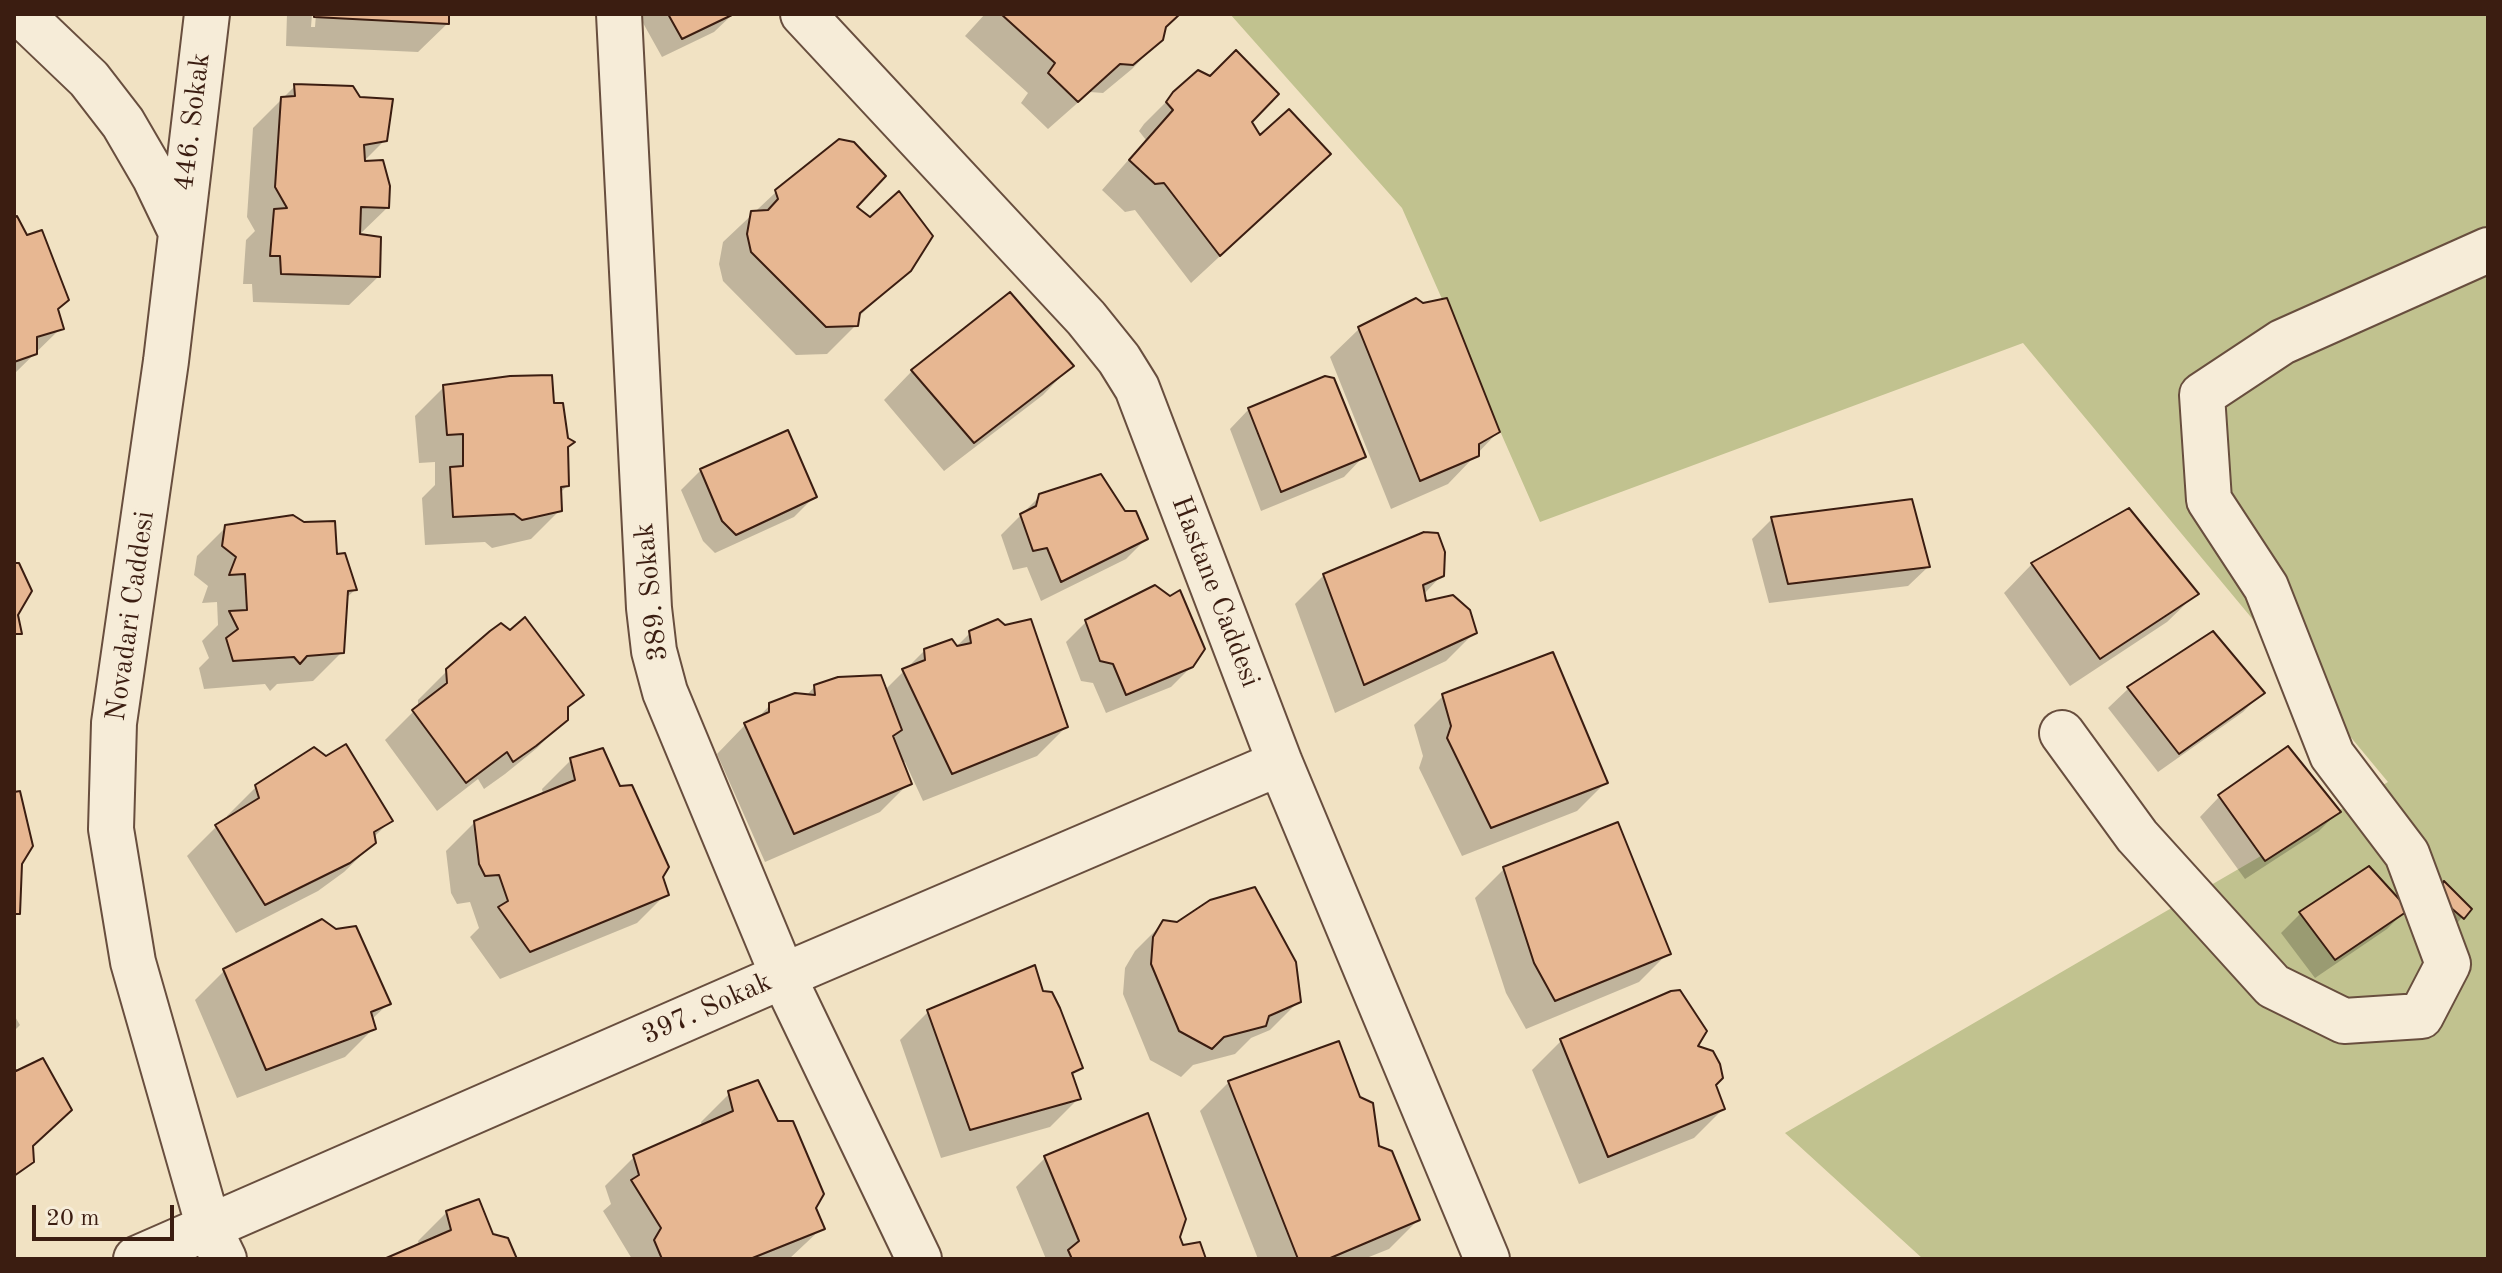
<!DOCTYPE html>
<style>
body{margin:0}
#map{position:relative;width:2502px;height:1273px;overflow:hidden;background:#f1e2c3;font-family:"Old Standard TT",serif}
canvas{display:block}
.frame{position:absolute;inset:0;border:16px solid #3b1d11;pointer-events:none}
.scale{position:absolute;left:32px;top:1205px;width:142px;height:36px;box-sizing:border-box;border:4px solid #3b1d11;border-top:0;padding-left:10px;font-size:24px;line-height:28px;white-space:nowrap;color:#3b1d11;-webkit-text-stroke:6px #f6ecd8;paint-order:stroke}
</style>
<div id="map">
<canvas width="2502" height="1273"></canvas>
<div class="frame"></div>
<div class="scale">20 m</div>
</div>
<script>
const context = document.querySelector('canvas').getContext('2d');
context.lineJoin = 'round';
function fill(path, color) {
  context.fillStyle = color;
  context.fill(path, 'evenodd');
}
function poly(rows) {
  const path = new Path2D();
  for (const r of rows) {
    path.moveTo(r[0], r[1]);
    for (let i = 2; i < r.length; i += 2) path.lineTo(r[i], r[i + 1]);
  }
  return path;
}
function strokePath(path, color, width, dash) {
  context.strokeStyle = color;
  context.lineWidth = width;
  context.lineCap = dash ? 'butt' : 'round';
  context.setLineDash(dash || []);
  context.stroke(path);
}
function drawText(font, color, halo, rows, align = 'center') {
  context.font = font + ' "Old Standard TT",serif';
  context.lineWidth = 7;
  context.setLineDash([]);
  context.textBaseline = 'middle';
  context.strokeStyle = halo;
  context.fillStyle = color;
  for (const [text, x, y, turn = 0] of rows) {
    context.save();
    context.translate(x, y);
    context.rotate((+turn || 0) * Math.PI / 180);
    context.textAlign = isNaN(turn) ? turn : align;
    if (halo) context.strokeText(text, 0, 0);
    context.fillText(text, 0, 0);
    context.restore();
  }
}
fill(poly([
 [1230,14,2488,14,2488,1259,1923,1259,1785,1133,2388,782,2023,343,1540,522,1402,208]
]), '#c1c28f');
fill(poly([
 [287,14,312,14,311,27,315,27,316,14,447,14,447,24,418,52,286,46],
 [638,14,733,14,714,32,662,57],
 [985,14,1178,14,1164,28,1161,39,1132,69,1103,93,1090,92,1048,129,1021,103,1028,93,965,36],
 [295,86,385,140,361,164,388,207,358,236,378,277,349,305,253,302,252,284,243,284,246,240,255,231,247,217,253,128],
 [1174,94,1249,122,1260,138,1300,182,1191,283,1135,210,1125,212,1102,190,1146,140,1139,131,1144,124],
 [776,192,854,207,870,220,910,270,857,318,856,325,827,354,796,355,723,281,719,264,723,242],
 [14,219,56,311,61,328,14,374],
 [1010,295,1071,366,1043,395,944,471,884,400,912,371],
 [1423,306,1498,432,1448,484,1391,509,1330,357,1359,329],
 [444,387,553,406,566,448,567,486,559,494,560,510,531,539,492,548,485,542,425,545,422,498,435,485,435,462,419,463,415,416],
 [1249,409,1363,457,1344,477,1261,511,1230,429],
 [701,470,814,497,794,517,715,553,703,541,681,490],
 [1040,496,1124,513,1146,539,1126,559,1041,601,1027,567,1013,570,1001,535],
 [1772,519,1928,567,1908,586,1769,603,1752,539],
 [226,527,335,556,355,590,345,599,342,652,313,681,277,684,270,691,265,684,204,689,199,668,209,658,202,641,218,625,217,602,202,603,208,586,194,575,197,556],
 [2032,564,2196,594,2167,622,2070,686,2004,593],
 [1324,575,1442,575,1423,595,1424,603,1475,632,1446,661,1335,713,1295,604],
 [1086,622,1192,666,1171,687,1106,713,1093,683,1081,681,1066,642],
 [970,633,1066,727,1037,756,923,801,905,762,902,763,909,783,880,812,765,862,717,754,745,725,755,721,770,705,806,696,815,686,885,690,925,650,955,648],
 [2213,633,2262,693,2243,712,2158,772,2108,708,2128,689],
 [447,671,582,695,566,710,566,719,537,748,505,774,484,789,478,779,437,811,385,740,418,707,418,700],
 [1443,696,1606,782,1577,811,1462,856,1419,768,1423,756,1414,725],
 [571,760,660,877,666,894,637,923,500,979,470,937,479,928,470,902,457,904,451,893,446,851,475,822,543,795,542,789],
 [256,787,391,820,373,838,374,843,344,872,318,891,236,933,187,856,216,827,228,820,227,816],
 [2219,797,2338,812,2319,831,2245,879,2200,817],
 [1504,869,1668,953,1639,982,1526,1029,1506,993,1475,898],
 [2369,869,2406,910,2387,929,2315,978,2281,933,2300,914],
 [2444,884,2469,909,2453,928],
 [321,922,388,1004,371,1020,374,1028,345,1057,237,1098,195,1000,224,971],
 [1164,922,1299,1001,1270,1030,1251,1038,1235,1054,1193,1065,1181,1077,1150,1060,1123,994,1125,968,1135,951],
 [1042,992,1080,1067,1071,1077,1079,1098,1050,1127,941,1158,900,1040,929,1011],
 [1672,993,1723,1109,1694,1138,1579,1184,1532,1070,1561,1041],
 [14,1015,20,1025,14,1031],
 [1229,1082,1377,1148,1418,1220,1389,1249,1364,1259,1258,1259,1200,1111],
 [730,1093,814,1208,822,1228,789,1259,632,1259,603,1211,611,1204,605,1186,634,1157,702,1127,701,1122],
 [1045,1158,1178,1237,1182,1248,1204,1259,1046,1259,1016,1187],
 [447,1212,492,1236,515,1259,389,1259,419,1246,418,1241]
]), '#0003');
const building = poly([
 [314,14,449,14,449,24,314,17,314,14],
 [668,14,734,14,682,39,668,14],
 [1001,14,1180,14,1166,27,1163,40,1133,65,1120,64,1078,102,1048,73,1055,63,1001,14],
 [1236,50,1279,94,1252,122,1260,135,1289,109,1331,154,1220,256,1164,183,1155,184,1129,160,1173,110,1166,102,1173,92,1198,70,1210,76,1236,50],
 [294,84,353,86,360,97,393,99,387,141,364,145,365,161,383,160,390,186,389,208,361,207,360,234,381,237,380,277,281,274,280,256,270,256,274,209,287,208,275,187,281,97,295,96,294,84],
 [839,139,854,142,886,176,857,207,870,217,899,191,933,236,911,271,860,313,858,326,826,327,751,252,747,234,751,211,768,210,778,199,775,190,839,139],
 [17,216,27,235,42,230,69,300,58,309,64,329,37,337,37,354,14,362,14,217,17,216],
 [1010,292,1074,366,974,443,911,370,1010,292],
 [1416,298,1423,303,1447,298,1500,432,1479,444,1479,456,1420,481,1358,327,1416,298],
 [552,375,554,403,563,403,568,438,575,442,568,447,569,486,561,487,562,511,522,520,514,514,453,517,450,467,463,466,463,434,447,435,443,385,510,376,552,375],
 [1325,376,1334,378,1366,457,1281,492,1248,408,1325,376],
 [788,430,817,497,736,535,722,521,700,469,788,430],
 [1101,474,1125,511,1136,511,1148,539,1061,582,1047,548,1033,551,1020,514,1036,506,1039,494,1101,474],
 [1912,499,1930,567,1788,584,1771,517,1912,499],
 [2129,508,2199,594,2100,659,2031,563,2129,508],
 [293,515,304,522,335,521,337,554,345,553,357,590,348,591,344,653,307,656,300,664,294,657,233,661,226,638,238,629,229,611,247,610,245,574,229,575,236,557,222,546,225,525,293,515],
 [1424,532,1438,533,1445,552,1444,576,1423,585,1426,601,1453,595,1470,610,1477,633,1364,685,1323,574,1424,532],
 [14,563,19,563,32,591,18,615,22,634,14,634,14,563],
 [1155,585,1170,596,1180,590,1205,649,1193,667,1126,695,1113,664,1100,661,1085,620,1155,585],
 [525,617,584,695,568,707,568,720,536,746,513,762,507,752,466,783,412,710,447,683,446,669,490,631,501,623,510,630,525,617],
 [998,619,1005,625,1031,619,1068,727,952,774,902,669,925,660,924,649,952,639,957,646,971,643,969,631,998,619],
 [2213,631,2265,693,2179,754,2127,687,2213,631],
 [1553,652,1608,783,1491,828,1447,738,1451,726,1442,694,1553,652],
 [881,675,902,730,893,736,912,784,794,834,744,723,769,712,769,703,795,693,815,695,814,685,838,677,881,675],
 [346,744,393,821,374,832,376,843,350,863,265,905,215,825,259,798,255,785,314,747,326,756,346,744],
 [2288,746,2341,812,2265,861,2218,795,2288,746],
 [603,748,620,786,632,785,669,867,663,877,669,895,530,952,498,907,508,901,499,875,485,876,479,864,474,821,575,780,570,758,603,748],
 [20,791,33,846,22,864,20,914,14,914,14,792,20,791],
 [1618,822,1671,954,1555,1001,1534,963,1503,867,1618,822],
 [2369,866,2409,910,2335,960,2299,912,2369,866],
 [2444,881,2472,909,2464,919,2436,895,2444,881],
 [1255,887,1296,962,1301,1002,1269,1016,1266,1026,1224,1037,1212,1049,1179,1031,1151,964,1153,937,1163,920,1177,922,1210,900,1255,887],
 [322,919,336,929,356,926,391,1004,371,1012,376,1029,266,1070,223,969,322,919],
 [1035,965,1043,991,1052,992,1060,1008,1083,1068,1072,1073,1081,1099,970,1130,927,1010,1035,965],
 [1680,990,1707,1031,1698,1046,1713,1051,1720,1064,1723,1078,1716,1085,1725,1109,1608,1157,1560,1039,1671,991,1680,990],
 [1339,1041,1360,1097,1373,1103,1379,1146,1392,1151,1420,1220,1328,1259,1298,1259,1228,1081,1339,1041],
 [43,1058,72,1110,33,1146,34,1162,14,1176,14,1067,16,1071,43,1058],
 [758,1080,778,1121,793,1121,824,1194,816,1208,825,1229,750,1259,662,1259,654,1240,661,1228,631,1180,639,1175,633,1155,733,1111,728,1091,758,1080],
 [1148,1113,1186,1219,1180,1237,1183,1245,1200,1242,1206,1259,1072,1259,1068,1250,1079,1241,1044,1156,1148,1113],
 [479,1199,493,1234,508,1238,517,1259,384,1259,451,1230,446,1211,479,1199]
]);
fill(building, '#e7b792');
strokePath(building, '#3b1d11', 2);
const minor = poly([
 [21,14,89,79,123,123,155,178,180,230],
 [207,14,166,361,114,723,111,829,133,962,209,1228,224,1259],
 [619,14,649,608,654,651,665,692,783,976,919,1259],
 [803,14,1086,318,1119,359,1137,388,1280,763,1487,1259],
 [2062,733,2137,836,2273,986,2344,1021,2421,1016,2448,964,2407,854,2332,755,2266,587,2209,500,2202,395,2282,342,2488,250],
 [136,1259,783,976,1280,763]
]);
strokePath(minor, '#684e3e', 48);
strokePath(minor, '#f6ecd8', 44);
drawText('28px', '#3b1d11', '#f6ecd8', [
 ["446. Sokak",193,122,-83],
 ["389. Sokak",652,592,-96],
 ["Hastane Caddesi",1215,592,69],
 ["Novadari Caddesi",131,616,-82],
 ["397. Sokak",707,1009,-24]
]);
</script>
